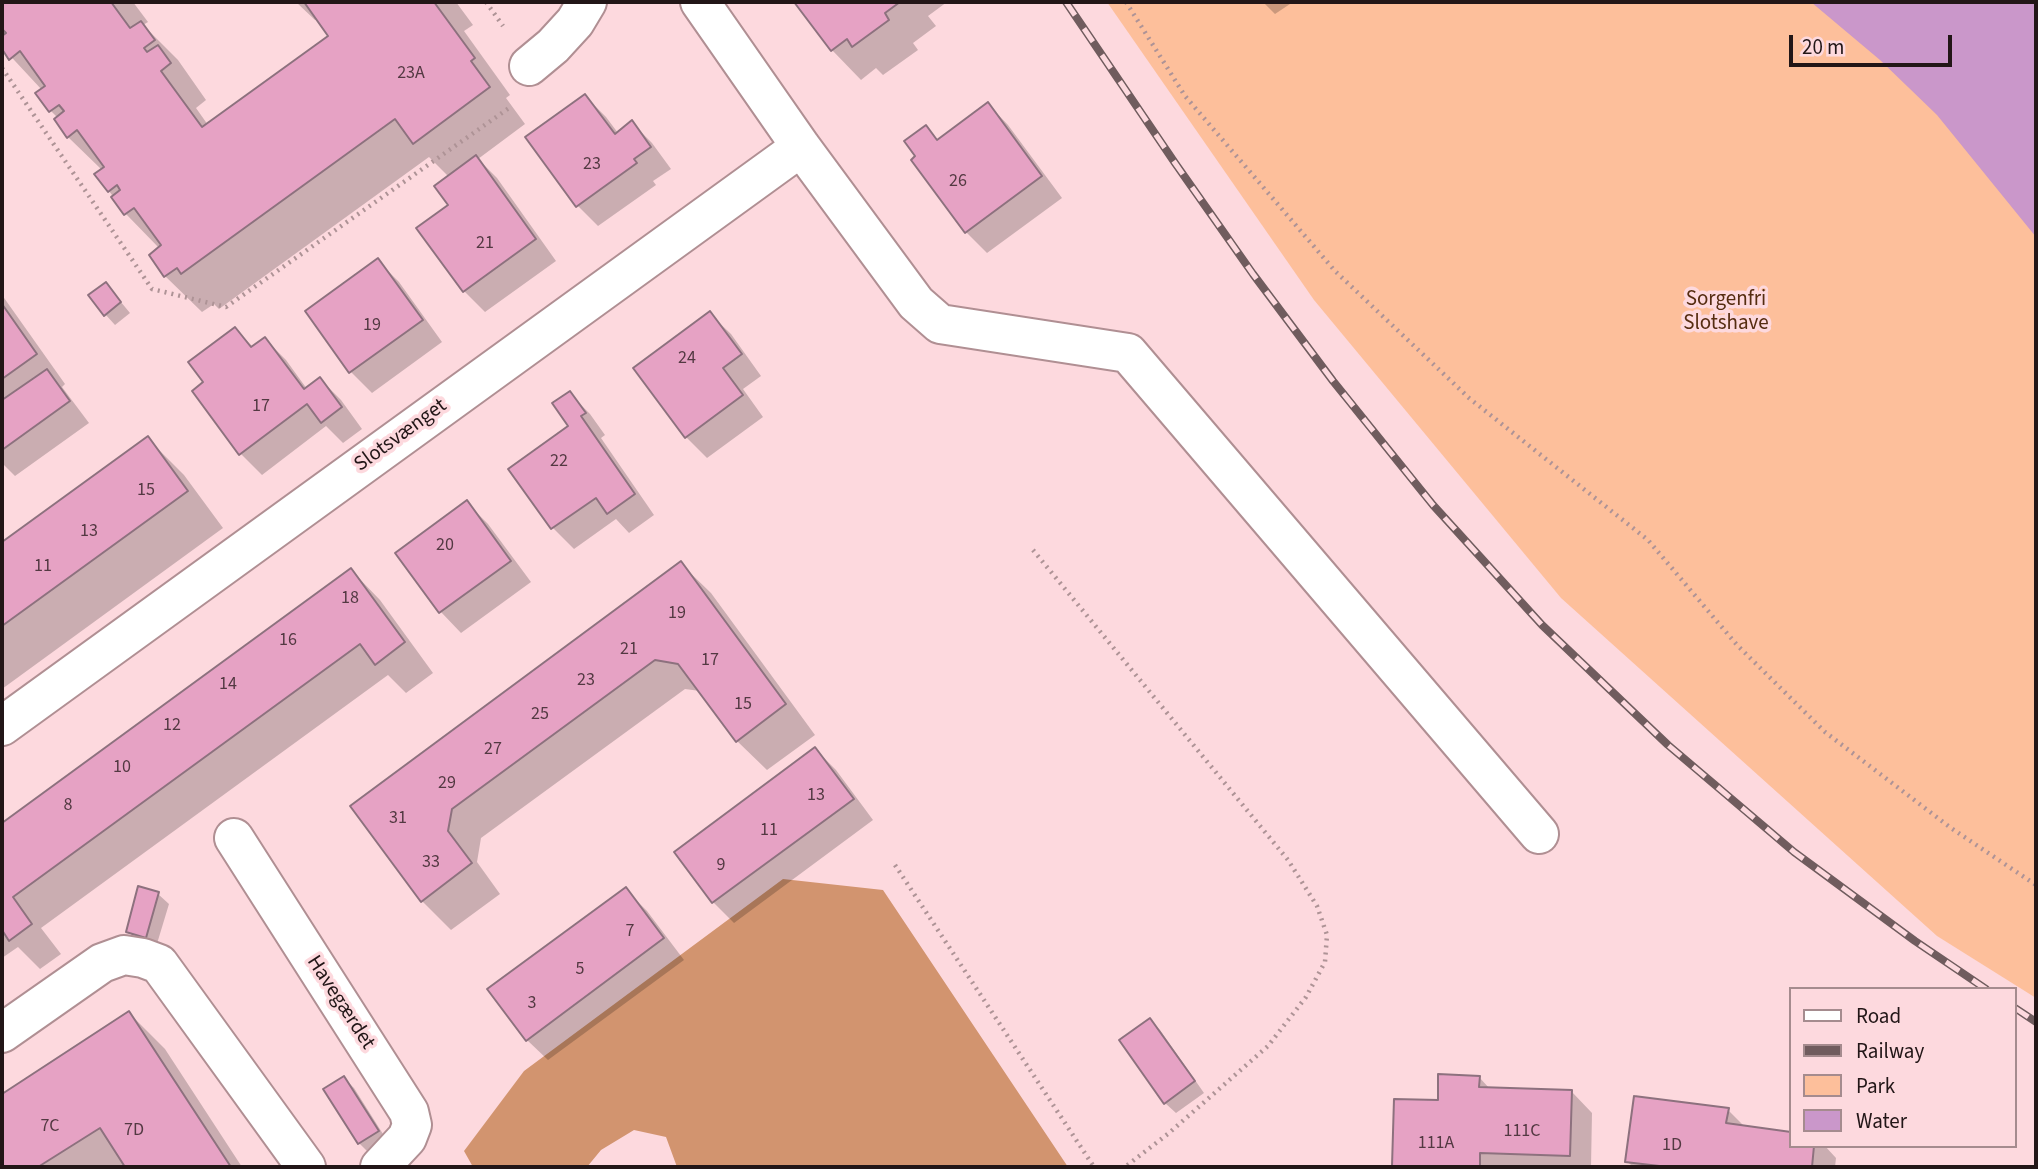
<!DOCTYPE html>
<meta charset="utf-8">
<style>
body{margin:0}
#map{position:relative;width:2038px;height:1169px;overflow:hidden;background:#fdd9de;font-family:"Source Sans 3",sans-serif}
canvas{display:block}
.frame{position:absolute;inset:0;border:4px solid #221617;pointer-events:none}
.legend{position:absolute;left:1789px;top:987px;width:228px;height:161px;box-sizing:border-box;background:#fdd9de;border:2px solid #a58b8e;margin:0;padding:9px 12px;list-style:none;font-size:21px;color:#221617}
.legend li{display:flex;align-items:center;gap:14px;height:35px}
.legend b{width:35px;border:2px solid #a58b8e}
.scale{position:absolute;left:1789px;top:35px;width:163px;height:32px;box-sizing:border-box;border:4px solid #221617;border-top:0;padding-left:9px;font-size:21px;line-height:24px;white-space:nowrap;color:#221617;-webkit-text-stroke:5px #fdd9de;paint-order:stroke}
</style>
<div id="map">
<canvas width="2038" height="1169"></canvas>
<div class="frame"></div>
<ul class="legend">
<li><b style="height:9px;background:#fff"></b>Road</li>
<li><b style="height:9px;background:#705c5e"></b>Railway</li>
<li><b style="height:19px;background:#fdbf9b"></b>Park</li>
<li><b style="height:19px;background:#ca97ca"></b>Water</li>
</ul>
<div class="scale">20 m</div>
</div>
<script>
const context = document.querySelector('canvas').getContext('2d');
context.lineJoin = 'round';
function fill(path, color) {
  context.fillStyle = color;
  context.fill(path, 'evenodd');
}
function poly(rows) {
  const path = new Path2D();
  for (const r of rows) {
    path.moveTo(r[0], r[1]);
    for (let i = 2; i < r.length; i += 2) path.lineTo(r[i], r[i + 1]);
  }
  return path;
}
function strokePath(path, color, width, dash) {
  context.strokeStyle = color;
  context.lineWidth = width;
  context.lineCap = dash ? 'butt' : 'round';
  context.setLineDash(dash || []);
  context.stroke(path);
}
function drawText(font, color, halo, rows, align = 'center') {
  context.font = font + ' "Source Sans 3",sans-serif';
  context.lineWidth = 7;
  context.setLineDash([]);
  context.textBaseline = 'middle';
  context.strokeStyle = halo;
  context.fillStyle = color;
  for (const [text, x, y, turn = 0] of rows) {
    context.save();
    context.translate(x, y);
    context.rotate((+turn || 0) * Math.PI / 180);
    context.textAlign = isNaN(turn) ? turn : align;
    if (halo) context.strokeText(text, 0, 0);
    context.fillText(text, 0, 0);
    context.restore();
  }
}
fill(poly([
 [1107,2,2036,2,2036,998,1937,936,1561,598,1314,300]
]), '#fdbf9b');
fill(poly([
 [783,879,883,890,1068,1167,677,1167,666,1137,634,1130,601,1150,587,1167,473,1167,464,1151,524,1071]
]), '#d2946f');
fill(poly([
 [1811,2,2036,2,2036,237,1937,115,1880,60]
]), '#ca97ca');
fill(poly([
 [2,2,133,2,148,22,143,25,178,60,206,100,196,108,208,125,331,36,318,18,315,20,296,2,456,2,473,25,464,31,510,95,506,98,525,124,478,159,497,178,556,261,485,312,464,291,450,206,449,177,429,157,219,309,214,304,202,312,165,276,151,256,160,249,126,214,109,191,102,170,68,137,58,118,51,111,42,90,2,47],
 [796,2,947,2,928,16,936,26,913,43,918,50,883,75,876,68,861,80,832,50],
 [1263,2,1293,2,1275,14],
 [585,96,606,117,618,133,632,123,652,143,671,169,653,181,656,185,598,226,578,206],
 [988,104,1008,125,1062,198,987,253,966,232,918,157,926,127,939,141],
 [378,261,399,282,442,342,372,393,351,372,307,311],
 [106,284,130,313,115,325,105,314],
 [2,295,65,384,62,387,89,423,15,476,2,463],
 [710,314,731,334,761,376,743,389,763,417,707,458,686,437,636,368],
 [235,329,253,347,265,339,286,360,307,389,320,379,341,400,362,429,343,443,326,426,262,475,241,454,194,391,205,382],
 [569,393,590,414,605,435,601,438,654,515,629,533,616,519,574,549,553,528,511,469,570,426],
 [147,438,184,475,223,528,2,689,2,545],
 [467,503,488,524,531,582,461,633,441,612,397,553],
 [681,564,711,593,815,735,767,770,737,741,700,691,685,689,481,838,477,862,500,894,451,930,422,901,352,806],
 [351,570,380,600,433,673,406,693,388,675,41,928,61,954,40,969,18,947,2,958,2,825],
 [815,749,836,770,873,820,734,923,713,902,676,852],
 [626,890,647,911,684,960,548,1060,527,1040],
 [158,894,169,904,156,947,138,942,128,931],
 [129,1013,165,1049,242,1167,2,1167,2,1096],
 [1150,1020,1160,1030,1204,1093,1176,1113,1165,1103],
 [1479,1077,1490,1089,1572,1092,1592,1113,1591,1167,1395,1167,1393,1166,1439,1102],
 [344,1078,354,1088,388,1142,370,1154,359,1143,326,1090],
 [1728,1110,1746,1128,1791,1134,1791,1146,1825,1146,1836,1158,1835,1167,1633,1167,1627,1161]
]), '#0003');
const building = poly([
 [2,2,111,2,130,28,141,21,155,40,144,48,147,52,158,45,171,63,161,71,202,127,328,36,304,2,434,2,475,58,471,61,490,87,413,144,395,119,181,274,177,268,164,277,149,255,161,245,134,208,124,215,111,197,120,190,117,185,108,192,94,174,104,167,77,130,67,138,54,119,64,111,59,105,49,112,35,93,45,86,20,51,9,60,2,49,2,36,6,33,2,29,2,2],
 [794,2,900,2,885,13,889,20,852,47,847,39,831,51,794,2],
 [585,94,615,134,632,120,651,147,634,159,637,163,576,207,525,137,585,94],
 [988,102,1042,176,965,233,911,160,915,156,904,141,926,125,937,140,988,102],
 [476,155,536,239,463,292,416,228,448,205,434,186,476,155],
 [378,258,423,320,349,373,305,311,378,258],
 [106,282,121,302,104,316,88,295,106,282],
 [2,304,37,354,2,379,2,304],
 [710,311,742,354,723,368,743,395,685,438,633,368,710,311],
 [235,327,251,347,265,337,304,389,320,377,342,407,321,423,307,404,239,455,192,391,203,382,188,362,235,327],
 [47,369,70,401,2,450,2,400,47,369],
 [570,391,586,413,581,416,635,494,607,514,596,498,551,529,508,469,568,426,552,403,570,391],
 [148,436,188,491,2,626,2,542,148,436],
 [467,500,511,561,439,613,395,553,467,500],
 [681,561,786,704,736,742,678,664,655,660,452,809,448,831,472,863,421,902,350,806,681,561],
 [351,568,405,642,375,665,360,644,13,897,32,924,9,941,2,930,2,823,351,568],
 [815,747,854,799,712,903,674,852,815,747],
 [138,886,159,892,146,938,126,932,138,886],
 [626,887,664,938,526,1041,487,989,626,887],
 [129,1011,231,1167,125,1167,100,1128,38,1167,2,1167,2,1094,129,1011],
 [1150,1018,1195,1081,1164,1104,1119,1040,1150,1018],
 [1438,1074,1480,1076,1479,1087,1572,1090,1570,1156,1480,1153,1480,1167,1392,1166,1394,1099,1438,1100,1438,1074],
 [344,1076,379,1131,358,1144,323,1089,344,1076],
 [1634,1096,1729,1108,1726,1123,1791,1132,1791,1146,1814,1146,1812,1167,1668,1167,1625,1162,1634,1096]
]);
fill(building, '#e6a2c4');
strokePath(building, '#8d717e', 2);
const minor = poly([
 [700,2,801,147,916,303,940,324,1128,353,1539,834],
 [529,66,553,46,575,22,587,2],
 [2,726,801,147],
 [234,838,409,1112,412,1125,407,1138,380,1167],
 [2,1033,102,963,124,955,143,958,159,964,306,1167]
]);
strokePath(minor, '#b08f93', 42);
strokePath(poly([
 [486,2,503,26],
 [1126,2,1185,96,1335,271,1469,398,1648,540,1737,645,1825,732,1951,828,2036,885],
 [2,68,152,289,226,307,509,108],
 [1033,550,1288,860,1317,906,1327,935,1325,962,1306,997,1268,1046,1169,1133,1125,1167],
 [895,865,1094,1167]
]), '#ae9396', 4.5, [2, 5]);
strokePath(minor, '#fff', 38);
const rail = poly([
 [1066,2,1175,163,1253,274,1333,381,1433,505,1542,625,1668,745,1794,852,1915,941,1986,989],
 [2015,1008,2036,1022]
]);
strokePath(rail, '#705c5e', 8);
strokePath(rail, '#fdd9de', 5, [16]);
drawText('18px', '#533942', null, [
 ["23A",411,74],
 ["23",592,165],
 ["26",958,182],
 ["21",485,244],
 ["19",372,326],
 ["24",687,359],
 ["17",261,407],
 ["22",559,462],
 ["15",146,491],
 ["13",89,532],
 ["20",445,546],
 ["11",43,567],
 ["18",350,599],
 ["19",677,614],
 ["16",288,641],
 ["21",629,650],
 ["17",710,661],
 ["23",586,681],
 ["14",228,685],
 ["15",743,705],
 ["25",540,715],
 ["12",172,726],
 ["27",493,750],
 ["10",122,768],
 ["29",447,784],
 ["13",816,796],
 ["8",68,806],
 ["31",398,819],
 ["11",769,831],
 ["33",431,863],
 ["9",721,866],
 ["7",630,932],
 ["5",580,970],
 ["3",532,1004],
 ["7C",50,1127],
 ["7D",134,1131],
 ["111C",1522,1132],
 ["111A",1436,1144],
 ["1D",1672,1146]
]);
drawText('21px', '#552c10', '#fdd9de', [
 ["Sorgenfri",1726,300],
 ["Slotshave",1726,324]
]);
drawText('21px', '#221617', '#fdd9de', [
 ["Slotsvænget",401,436,-36],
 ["Havegærdet",340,1003,57]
]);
</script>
